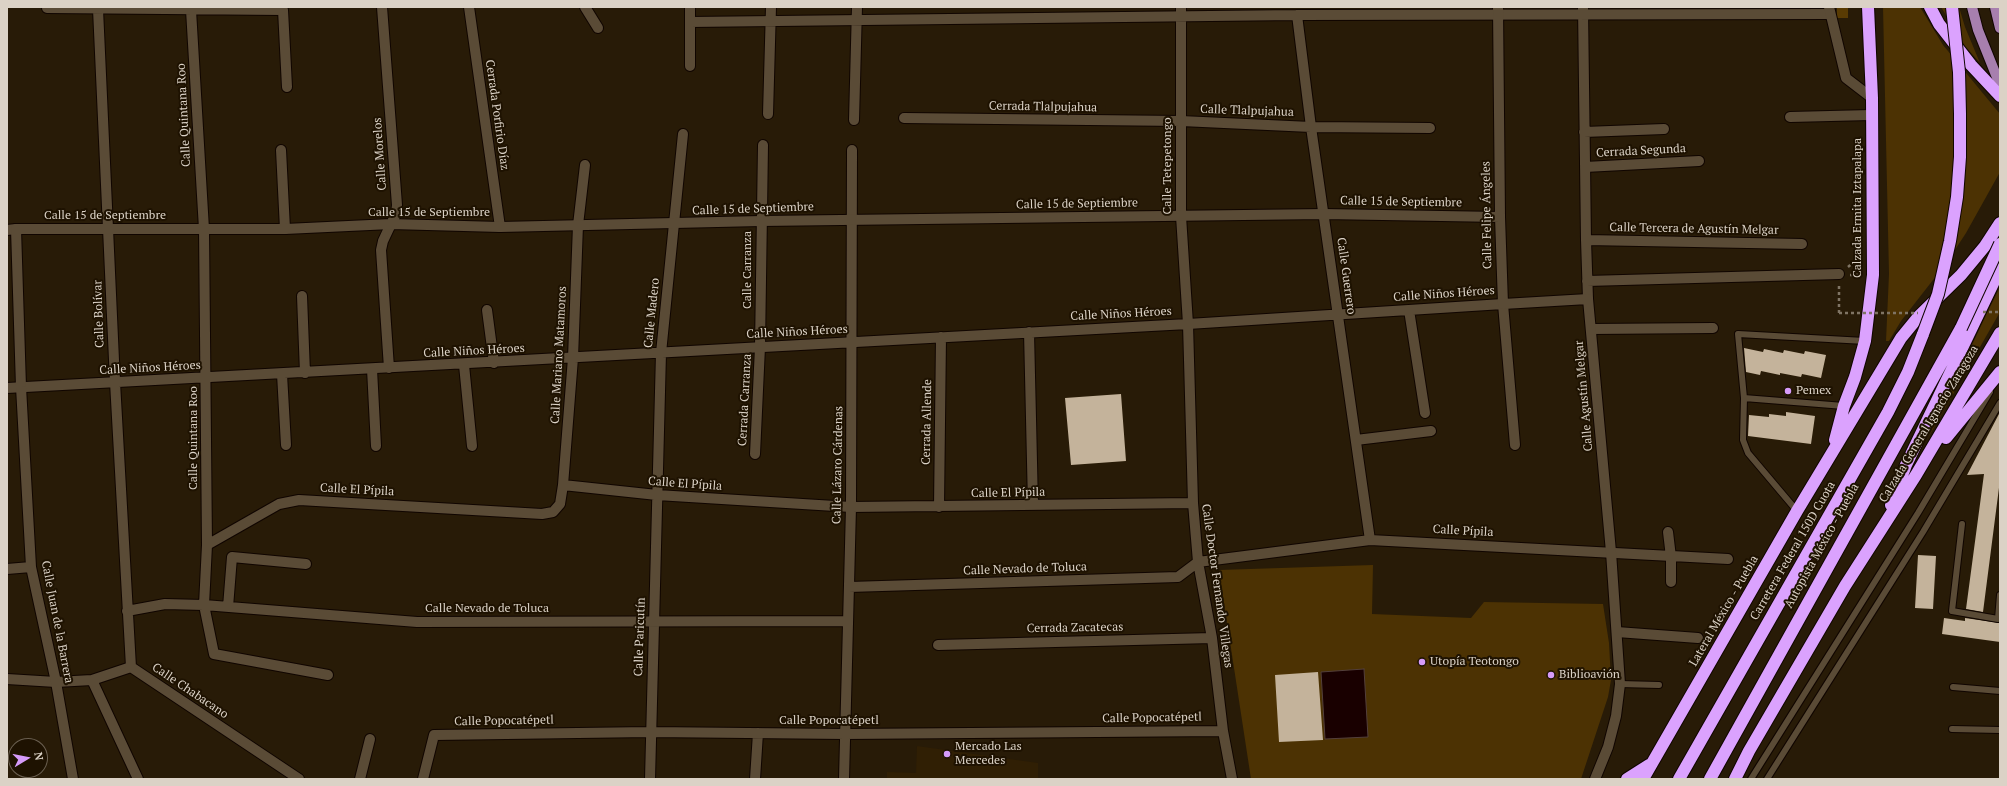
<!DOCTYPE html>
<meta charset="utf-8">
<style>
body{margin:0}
#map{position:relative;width:2007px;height:786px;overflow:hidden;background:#281b07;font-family:"PT Serif",serif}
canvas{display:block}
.frame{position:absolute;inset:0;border:8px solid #dbd2c6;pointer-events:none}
.north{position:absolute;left:8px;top:738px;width:40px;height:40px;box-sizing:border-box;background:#1e1201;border:1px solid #6a5f50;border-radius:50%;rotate:80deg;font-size:11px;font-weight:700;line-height:16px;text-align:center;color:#dbd2c6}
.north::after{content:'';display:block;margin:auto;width:14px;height:18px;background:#d69bfa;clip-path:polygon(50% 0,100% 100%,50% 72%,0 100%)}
</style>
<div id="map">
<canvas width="2007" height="786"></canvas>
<div class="frame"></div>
<div class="north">N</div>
</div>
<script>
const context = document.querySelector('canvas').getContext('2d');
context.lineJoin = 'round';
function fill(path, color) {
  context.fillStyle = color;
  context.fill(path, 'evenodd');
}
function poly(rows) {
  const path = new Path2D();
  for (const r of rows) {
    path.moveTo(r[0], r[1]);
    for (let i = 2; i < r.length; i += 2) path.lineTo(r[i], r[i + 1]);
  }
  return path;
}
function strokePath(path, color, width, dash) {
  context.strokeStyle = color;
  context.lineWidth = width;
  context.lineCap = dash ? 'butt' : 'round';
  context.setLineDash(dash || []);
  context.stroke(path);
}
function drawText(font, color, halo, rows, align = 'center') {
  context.font = font + ' "PT Serif",serif';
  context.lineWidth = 4;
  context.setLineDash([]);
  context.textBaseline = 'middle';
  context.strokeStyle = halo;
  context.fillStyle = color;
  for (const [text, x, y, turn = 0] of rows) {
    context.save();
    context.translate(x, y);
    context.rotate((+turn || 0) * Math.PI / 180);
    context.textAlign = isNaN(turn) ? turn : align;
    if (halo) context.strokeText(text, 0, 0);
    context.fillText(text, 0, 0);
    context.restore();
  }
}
fill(poly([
 [917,746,1038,763,1038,779,887,779,887,772,916,773]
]), '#301f04');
fill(poly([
 [1883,7,1920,7,1943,45,2000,114,2000,172,1966,233,1947,262,1901,321,1889,341,1886,341,1889,274],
 [1941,7,1959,7,1965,27,1980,63,1965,46],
 [2000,287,2000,312,1928,438,1988,311],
 [1373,565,1372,614,1471,618,1484,602,1603,604,1609,643,1611,680,1608,697,1581,779,1251,779,1219,570]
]), '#4c3203');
fill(poly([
 [1837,7,1848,7,1848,18,1837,18]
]), '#593b03');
const water = poly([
 [1364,669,1368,737,1325,739,1321,672,1364,669]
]);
fill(water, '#190000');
strokePath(water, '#533f3b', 1);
fill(poly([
 [1744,348,1763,352,1764,349,1783,353,1784,350,1804,354,1805,351,1826,355,1821,378,1802,374,1801,377,1780,373,1780,375,1761,371,1760,375,1746,372],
 [1121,394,1126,461,1071,465,1065,398],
 [1786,412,1815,416,1811,444,1748,436,1749,415,1769,417,1769,414,1786,416],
 [2000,412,2000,480,1983,612,1966,609,1984,474,1967,475],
 [1918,555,1936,556,1933,609,1915,608],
 [1944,618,1965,621,1965,618,2000,623,2000,642,1942,634],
 [1318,672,1323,740,1279,742,1275,675]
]), '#c4b39b');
const lane = poly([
 [1744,398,1844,406],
 [1797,511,1748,453,1743,440,1744,398,1738,334,1865,341],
 [1962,524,1952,611,1998,619,2000,595],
 [1620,684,1659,685],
 [1953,687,2000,691],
 [1952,729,2000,730],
 [1751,779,1918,513,1990,392],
 [1767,779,1923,532,2000,403]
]);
const street = poly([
 [469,7,500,227],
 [585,7,598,28],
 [1181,7,1181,216,1188,324,1193,503,1198,562,1212,638,1223,731,1232,779],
 [1583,7,1586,240,1588,299],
 [47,8,283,10,287,87],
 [98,9,115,382,131,667],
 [191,10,204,229,207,545,204,605,214,654,328,675],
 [1297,15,1311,127,1370,540],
 [690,22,1297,15,1830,14],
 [690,66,690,7],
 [768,114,771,7],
 [1790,117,1871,115],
 [904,118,1181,121,1311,127,1430,128],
 [854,120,857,7],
 [1584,132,1664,129],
 [281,150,285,229],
 [1585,167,1699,161],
 [7,230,16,229],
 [1586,240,1802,244],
 [1587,281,1839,274],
 [302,296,305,373],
 [487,310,494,363],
 [1409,310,1425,413],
 [1591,329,1713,328],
 [1029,332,1033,505],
 [464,365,472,446],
 [389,368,381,250,383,241,391,224],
 [372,369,376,446],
 [282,374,286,445],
 [7,388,1188,324,1503,304,1515,445],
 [1356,440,1431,431],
 [755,454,760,347,763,145],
 [563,485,573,358,578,225,585,165],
 [939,507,941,337],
 [1668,532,1671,557,1671,582],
 [207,545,279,504,299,500,542,514,553,512,560,504,563,485,657,495,851,507,1193,503],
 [849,587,1178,577,1198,562,1370,540,1728,559],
 [228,607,232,557,306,564],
 [127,611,165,604,204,605,417,622,848,621],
 [1617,632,1698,638],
 [938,645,1212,638],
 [7,679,56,682,92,680,131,667,299,779],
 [92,680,138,779],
 [360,779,370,739],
 [423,779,434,735,650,732,845,734,1223,731],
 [650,779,661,353,683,134],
 [755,779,758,733],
 [844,779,851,507,852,150]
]);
const secondary = poly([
 [382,7,397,205,396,214,391,224],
 [1498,7,1500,217,1503,304,1588,299,1611,552,1620,684,1616,716,1608,747,1595,779],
 [1829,7,1846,78,1872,98],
 [7,569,31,567],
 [73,779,56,682,31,567,21,387,16,229,285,229,391,224,500,227,761,221,1324,214,1500,217]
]);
const primary = poly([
 [1972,7,1978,30,2000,85],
 [1995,7,2000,28]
]);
const highway = poly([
 [1930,7,1939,24,1971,65,2000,96],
 [1946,438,2000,372],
 [1835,440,1844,406,1855,377,1865,341,1873,275,1872,98,1868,7],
 [1891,505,1906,465,2000,269],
 [1627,779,1649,765],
 [1643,779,1797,511,1901,338,1919,316,1961,275,1985,246,2000,223],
 [1679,779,1888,412,1908,372,1923,334],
 [1710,779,1961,328],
 [1735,779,1749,751,1845,586,1916,475,2000,333]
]);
strokePath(lane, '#100500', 8);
strokePath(street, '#100500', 12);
strokePath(secondary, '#100500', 12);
strokePath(primary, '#100500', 12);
strokePath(highway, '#100500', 14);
strokePath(poly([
 [1848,267,1856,260,1860,260],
 [1850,275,1861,275],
 [1839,313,1839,286]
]), '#7f7464', 2.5, [3, 3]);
strokePath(lane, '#5a4b36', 6);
strokePath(street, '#5a4b36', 10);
strokePath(secondary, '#5a4b36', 10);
strokePath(primary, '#a77fae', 10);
strokePath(highway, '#dba2fe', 12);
const highwayBridge = poly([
 [1961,328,2000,244],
 [1923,334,1938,294,1950,241,1957,197,1960,157,1960,114,1959,72,1952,7]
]);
strokePath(highwayBridge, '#100500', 14, []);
strokePath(poly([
 [1983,312,2000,312],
 [1839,313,1918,313]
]), '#7f7464', 2.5, [3, 3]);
strokePath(highwayBridge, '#dba2fe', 12);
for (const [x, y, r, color] of [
 [1788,391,4,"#d69bfa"],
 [1422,662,4,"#d69bfa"],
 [1551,675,4,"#d69bfa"],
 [947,754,4,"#d69bfa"]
]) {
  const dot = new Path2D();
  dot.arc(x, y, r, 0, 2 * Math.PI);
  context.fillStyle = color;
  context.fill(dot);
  strokePath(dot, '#1e1201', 1.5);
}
drawText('12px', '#dbd2c6', '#1e1201', [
 ["Cerrada Tlalpujahua",1043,107,1],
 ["Calle Tlalpujahua",1247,111,2],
 ["Calle Quintana Roo",184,115,-93],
 ["Cerrada Porfirio Díaz",497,115,82],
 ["Cerrada Segunda",1641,151,-3],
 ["Calle Morelos",380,154,-94],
 ["Calle Tetepetongo",1168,166,-90],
 ["Calle 15 de Septiembre",1401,202,1],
 ["Calle 15 de Septiembre",1077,204,-1],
 ["Calzada Ermita Iztapalapa",1858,208,-90],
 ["Calle 15 de Septiembre",753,209,-2],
 ["Calle 15 de Septiembre",429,213],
 ["Calle Felipe Ángeles",1487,215,-91],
 ["Calle 15 de Septiembre",105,216],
 ["Calle Tercera de Agustín Melgar",1694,229,1],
 ["Calle Carranza",748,270,-90],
 ["Calle Guerrero",1346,276,82],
 ["Calle Niños Héroes",1444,294,-4],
 ["Calle Madero",652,313,-84],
 ["Calle Bolívar",99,314,-92],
 ["Calle Niños Héroes",1121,314,-3],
 ["Calle Niños Héroes",797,332,-3],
 ["Calle Niños Héroes",474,351,-3],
 ["Calle Mariano Matamoros",559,355,-87],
 ["Calle Niños Héroes",150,368,-3],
 ["Calle Agustín Melgar",1584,396,-95],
 ["Cerrada Carranza",745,400,-87],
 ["Cerrada Allende",927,422,-89],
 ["Calzada General Ignacio Zaragoza",1929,424,-59],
 ["Calle Quintana Roo",194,438,-90],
 ["Calle Lázaro Cárdenas",838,465,-89],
 ["Calle El Pípila",685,484,4],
 ["Calle El Pípila",357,490,3],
 ["Calle El Pípila",1008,493,-1],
 ["Calle Pípila",1463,531,3],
 ["Autopista México - Puebla",1822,546,-61],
 ["Carretera Federal 150D Cuota",1793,551,-60],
 ["Calle Nevado de Toluca",1025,569,-2],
 ["Calle Doctor Fernando Villegas",1217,586,82],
 ["Calle Nevado de Toluca",487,609],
 ["Lateral México - Puebla",1724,611,-60],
 ["Calle Juan de la Barrera",57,622,79],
 ["Cerrada Zacatecas",1075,628,-1],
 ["Calle Paricutín",640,637,-88],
 ["Calle Chabacano",190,691,34],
 ["Calle Popocatépetl",1152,718,-1],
 ["Calle Popocatépetl",504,721,-1],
 ["Calle Popocatépetl",829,721]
]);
drawText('12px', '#dbd2c6', '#1e1201', [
 ["Pemex",1796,391],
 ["Utopía Teotongo",1430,662],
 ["Biblioavión",1559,675],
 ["Mercado Las",955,747],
 ["Mercedes",955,761]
], 'left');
</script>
